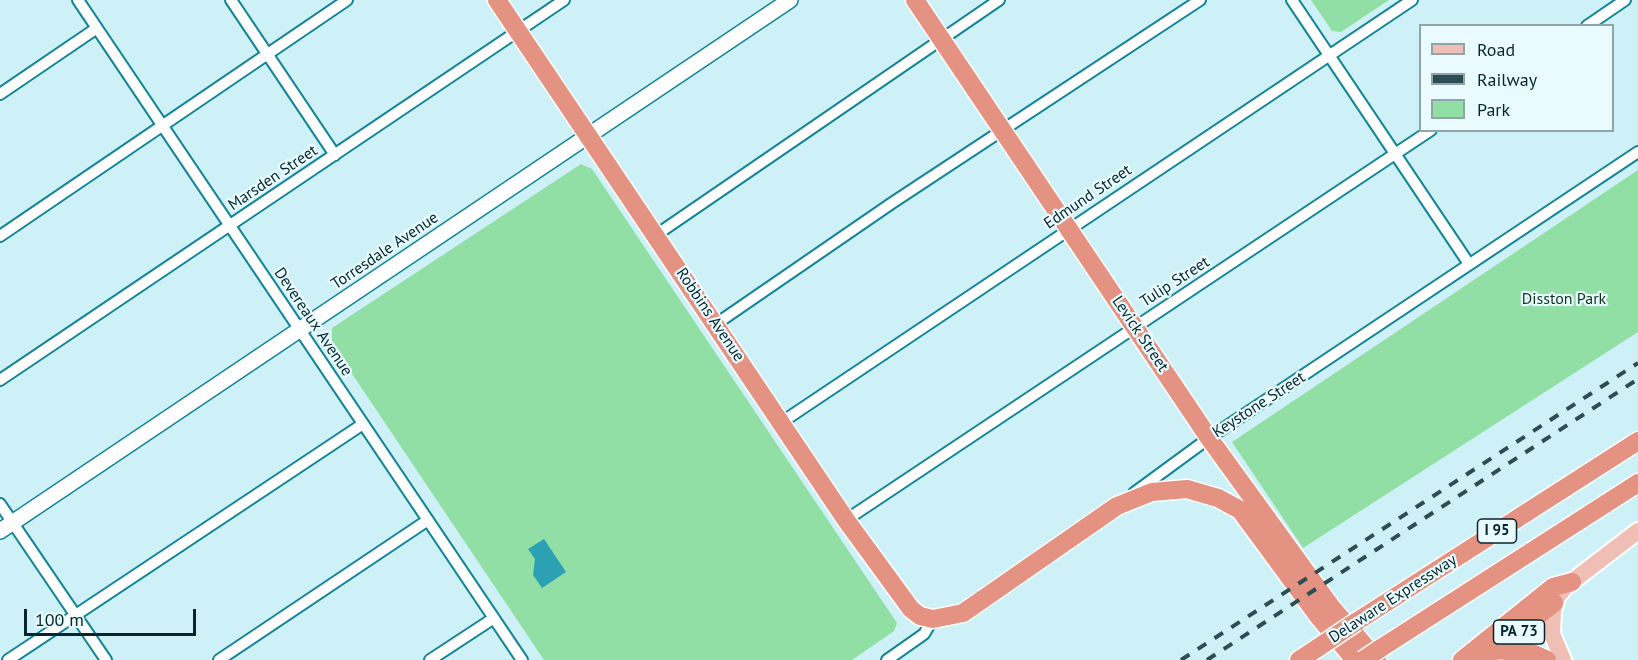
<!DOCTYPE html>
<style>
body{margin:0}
#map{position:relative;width:1638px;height:660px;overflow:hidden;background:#cef1f8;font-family:"PT Sans",sans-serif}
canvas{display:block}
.legend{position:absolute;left:1419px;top:24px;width:195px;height:108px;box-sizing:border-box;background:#e9fbfe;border:2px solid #8ea6aa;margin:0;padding:8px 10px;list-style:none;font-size:18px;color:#05262c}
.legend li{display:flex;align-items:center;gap:12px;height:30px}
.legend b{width:30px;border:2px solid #8ea6aa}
.scale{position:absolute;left:24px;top:609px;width:172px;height:27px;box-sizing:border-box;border:3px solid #05262c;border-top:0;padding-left:8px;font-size:18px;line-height:21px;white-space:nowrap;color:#05262c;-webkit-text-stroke:4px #e9fbfe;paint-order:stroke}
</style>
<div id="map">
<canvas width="1638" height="660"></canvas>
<ul class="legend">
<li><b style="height:8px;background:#efbeb4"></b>Road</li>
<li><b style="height:8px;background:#2b4d53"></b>Railway</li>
<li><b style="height:16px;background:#92dfa5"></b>Park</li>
</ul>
<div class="scale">100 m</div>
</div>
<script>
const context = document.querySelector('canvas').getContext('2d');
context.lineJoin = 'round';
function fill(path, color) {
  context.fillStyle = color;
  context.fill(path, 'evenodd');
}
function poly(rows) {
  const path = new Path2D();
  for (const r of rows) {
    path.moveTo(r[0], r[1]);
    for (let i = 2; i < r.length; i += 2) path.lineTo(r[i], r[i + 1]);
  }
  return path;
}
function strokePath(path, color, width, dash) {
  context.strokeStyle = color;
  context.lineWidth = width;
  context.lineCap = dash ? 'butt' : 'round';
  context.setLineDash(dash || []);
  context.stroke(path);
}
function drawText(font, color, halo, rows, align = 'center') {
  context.font = font + ' "PT Sans",sans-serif';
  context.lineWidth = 4.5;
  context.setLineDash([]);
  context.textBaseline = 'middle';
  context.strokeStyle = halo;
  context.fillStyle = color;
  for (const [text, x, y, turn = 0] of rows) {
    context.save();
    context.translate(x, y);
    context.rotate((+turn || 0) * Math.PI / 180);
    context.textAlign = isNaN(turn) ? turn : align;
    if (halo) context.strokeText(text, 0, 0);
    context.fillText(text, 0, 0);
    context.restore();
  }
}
fill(poly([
 [1311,0,1389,0,1341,32,1332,31],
 [581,164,592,169,897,623,894,631,852,660,544,660,332,344,332,328],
 [1638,170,1638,332,1303,548,1232,442]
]), '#92dfa5');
fill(poly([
 [544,539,566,572,542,588,533,575,535,559,528,549]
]), '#2da1b4');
const street = poly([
 [78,0,522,660],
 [231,0,335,155],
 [1292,0,1469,264],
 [1587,26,1625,0],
 [0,94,97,28],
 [656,235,999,0],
 [0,236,347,0],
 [716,324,892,203,1200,0],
 [0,380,564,0],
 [782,422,1412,0],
 [1134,493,1209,438,1638,152],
 [0,504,106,660],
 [846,520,1431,130],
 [8,660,363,424],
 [219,660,428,520],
 [430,660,494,618],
 [887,660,924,634,933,619]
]);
const secondary = poly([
 [0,531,790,0]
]);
const primary = poly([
 [1563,660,1552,634,1553,611,1557,597,1565,587,1638,531]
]);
const highway = poly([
 [497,0,846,520,911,609,920,616,933,619,963,613,1117,506,1152,492,1187,489,1218,498,1240,510,1318,616,1355,660],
 [915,0,1209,438,1332,608,1377,660],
 [1356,622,1638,441],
 [1381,648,1638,483],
 [1495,650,1532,653,1547,660],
 [1299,660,1319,647],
 [1462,660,1553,587,1572,582],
 [1483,660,1554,603]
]);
strokePath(street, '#118597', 14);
strokePath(secondary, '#118597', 18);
strokePath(primary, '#fff', 20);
strokePath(highway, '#fff', 21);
strokePath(street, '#fff', 10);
strokePath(secondary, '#fff', 15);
strokePath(primary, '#efbeb4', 16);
strokePath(highway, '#e49282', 18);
strokePath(poly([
 [1181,660,1638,363],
 [1207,660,1638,379]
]), '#2b4d53', 4, [10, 10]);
const highwayBridge = poly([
 [1319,647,1356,622],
 [1363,660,1381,648]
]);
strokePath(highwayBridge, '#fff', 21, []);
strokePath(highwayBridge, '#e49282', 18);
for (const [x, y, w] of [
 [1497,531,39],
 [1519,632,51]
]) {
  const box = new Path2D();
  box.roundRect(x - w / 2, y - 12, w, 24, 4.5);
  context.fillStyle = '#e9fbfe';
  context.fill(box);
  strokePath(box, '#05262c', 1.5);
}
drawText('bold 15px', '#05262c', null, [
 ["I 95",1497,531],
 ["PA 73",1519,632]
]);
drawText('16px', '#05262c', '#e9fbfe', [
 ["Marsden Street",273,178,-34],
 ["Edmund Street",1088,197,-34],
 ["Torresdale Avenue",385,251,-34],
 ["Tulip Street",1175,282,-33],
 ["Robbins Avenue",710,315,56],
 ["Devereaux Avenue",313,322,56],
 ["Levick Street",1140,334,56],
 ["Keystone Street",1259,405,-33],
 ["Delaware Expressway",1393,599,-33]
]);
drawText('16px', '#0e351b', '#e9fbfe', [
 ["Disston Park",1564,299]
]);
</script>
